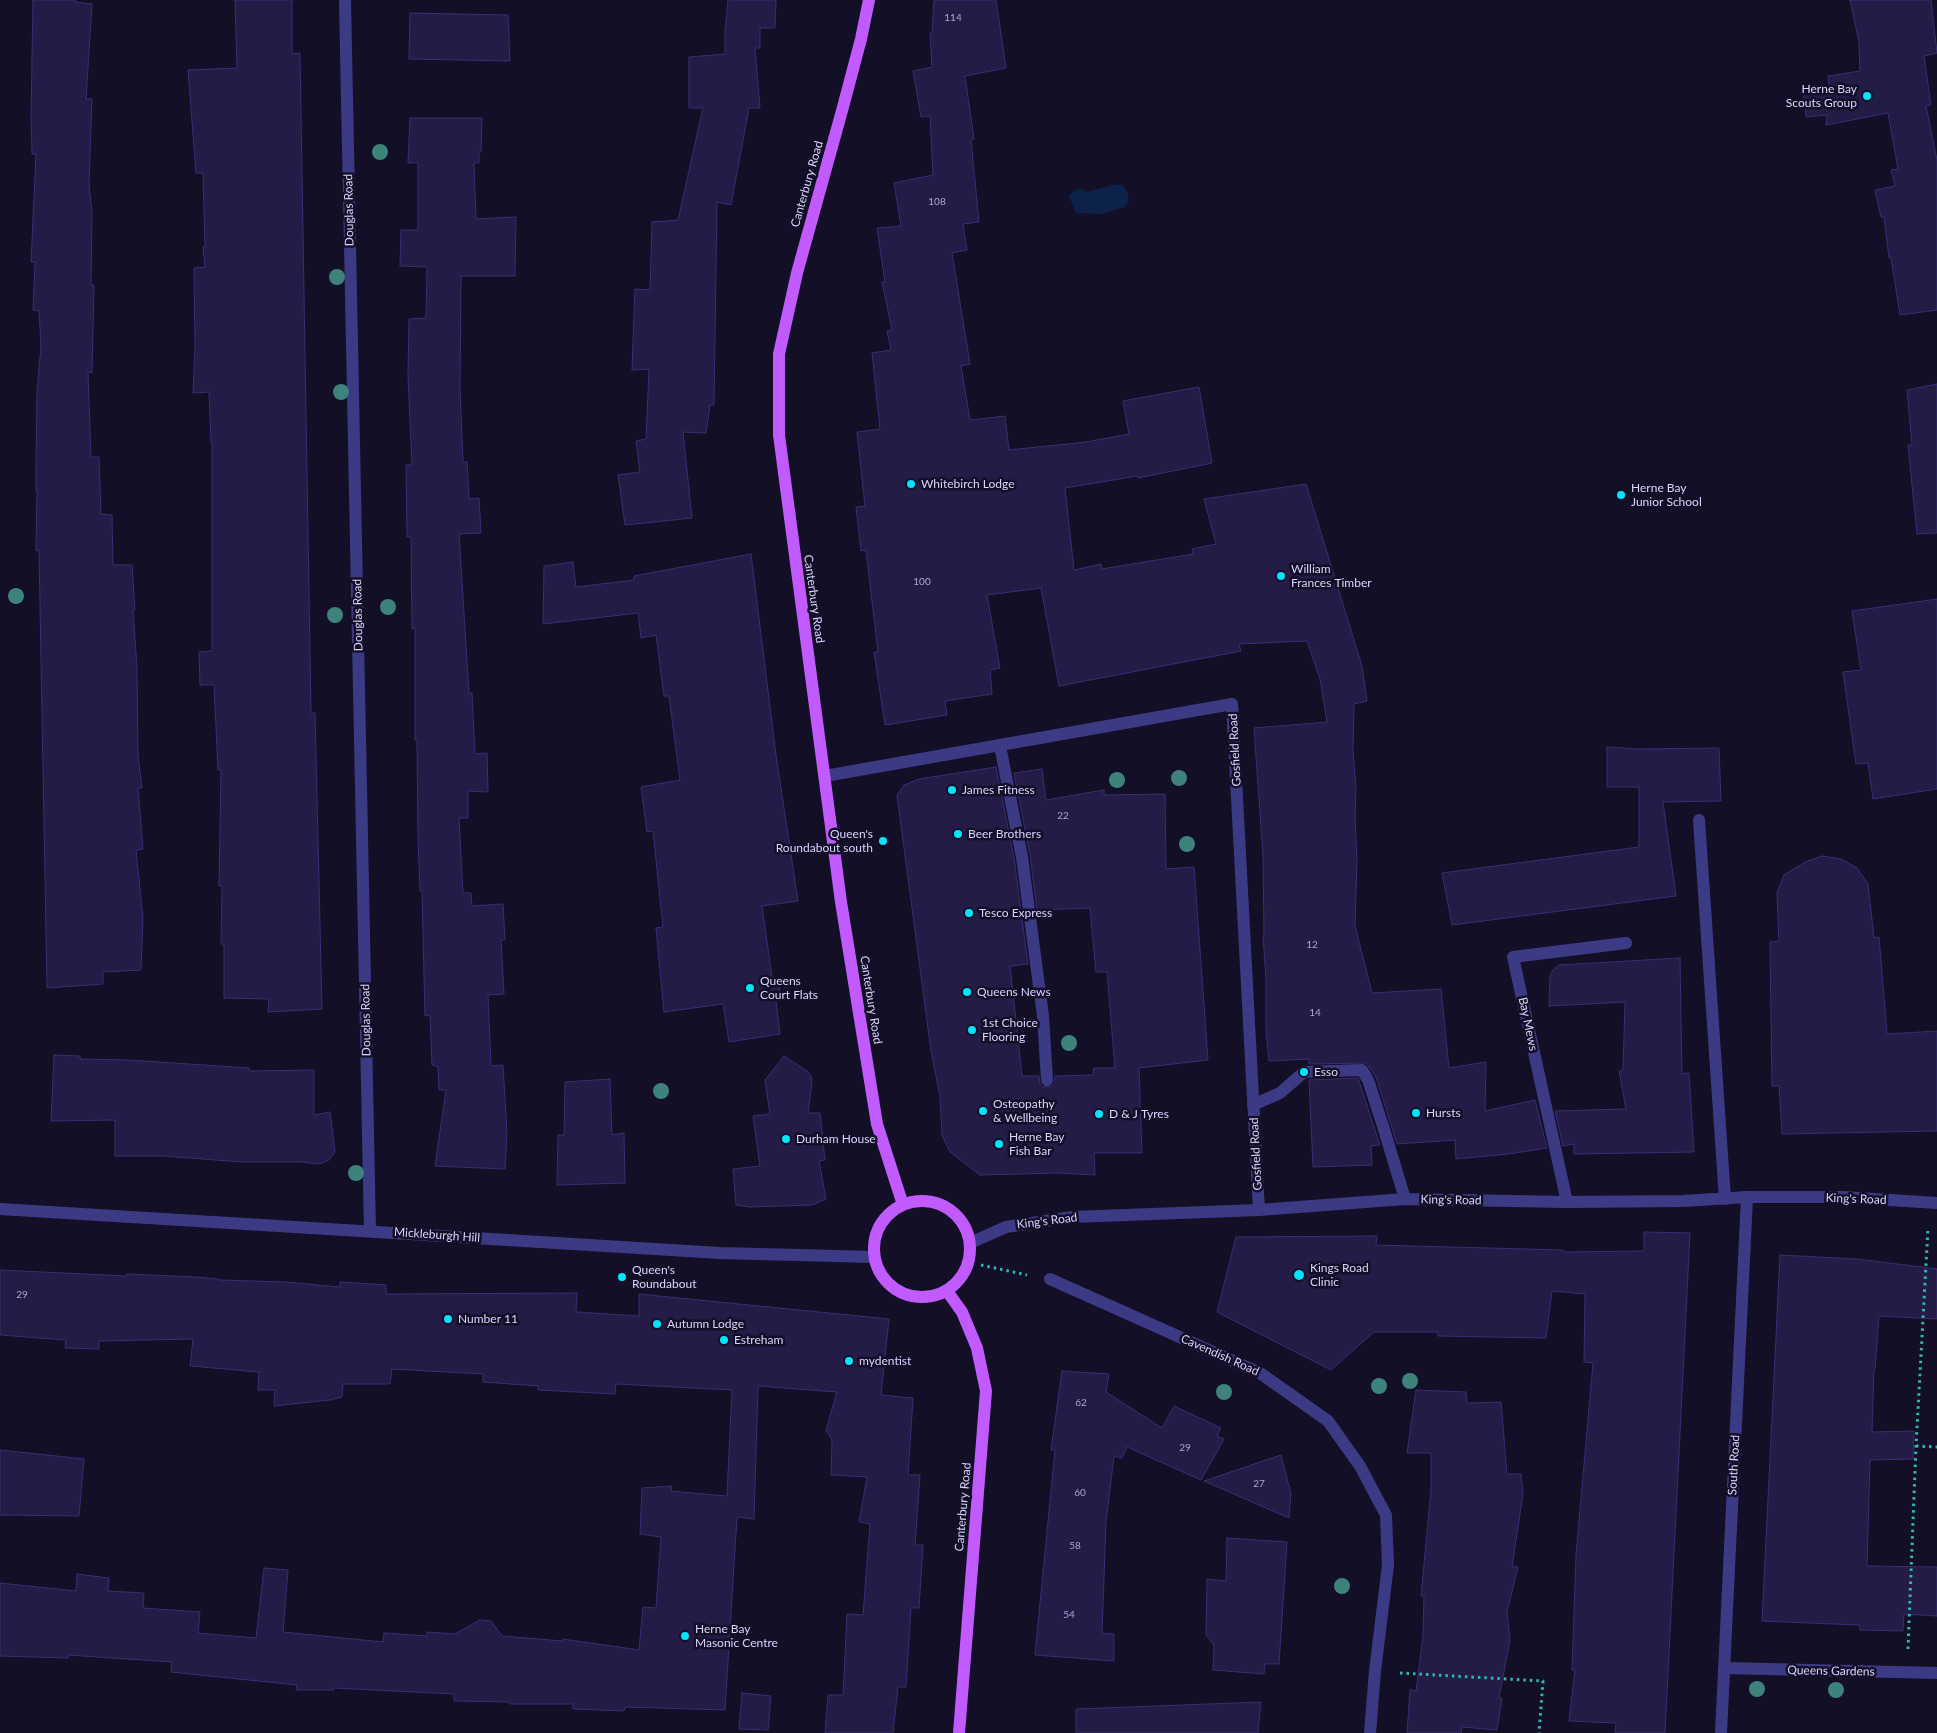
<!DOCTYPE html>
<style>
body{margin:0}
canvas{display:block;background:#130f26}
</style>
<canvas width="1937" height="1733"></canvas>
<script>
const context = document.querySelector('canvas').getContext('2d');
context.lineJoin = 'round';
function fill(path, color) {
  context.fillStyle = color;
  context.fill(path, 'evenodd');
}
function poly(rows) {
  const path = new Path2D();
  for (const r of rows) {
    if (r.length === 3) {
      path.moveTo(r[0] + r[2], r[1]);
      path.arc(r[0], r[1], r[2], 0, 2 * Math.PI);
      continue;
    }
    path.moveTo(r[0], r[1]);
    for (let i = 2; i < r.length; i += 2) path.lineTo(r[i], r[i + 1]);
  }
  return path;
}
function strokePath(path, color, width, dash) {
  context.strokeStyle = color;
  context.lineWidth = width;
  context.lineCap = dash ? 'butt' : 'round';
  context.setLineDash(dash || []);
  context.stroke(path);
}
function drawText(font, color, halo, rows, align = 'center') {
  context.font = font + ' Lato,sans-serif';
  context.lineWidth = 5;
  context.setLineDash([]);
  context.textBaseline = 'middle';
  context.strokeStyle = halo;
  context.fillStyle = color;
  for (const [text, x, y, turn = 0] of rows) {
    context.save();
    context.translate(x, y);
    context.rotate((+turn || 0) * Math.PI / 180);
    context.textAlign = isNaN(turn) ? turn : align;
    if (halo) context.strokeText(text, 0, 0);
    context.fillText(text, 0, 0);
    context.restore();
  }
}
fill(poly([
 [1116,184,1123,186,1127,191,1129,201,1125,207,1101,214,1076,213,1069,196,1075,190,1083,189,1087,192]
]), '#0c2248');
const building = poly([
 [33,0,76,0,75,2,92,4,86,99,92,99,89,184,92,213,91,285,94,285,92,373,88,372,91,457,99,457,101,514,112,515,113,565,132,565,135,610,133,610,137,668,138,755,142,788,138,788,143,849,136,850,143,918,141,970,103,972,103,984,47,988,39,550,36,551,37,491,36,491,36,469,37,392,41,346,39,311,33,310,35,262,31,262,36,154,32,154,31,118,33,0],
 [235,0,292,0,292,54,300,53,311,713,315,713,322,1009,268,1012,269,999,224,998,224,944,221,944,222,886,219,886,221,770,218,770,214,685,200,685,199,652,212,651,212,442,211,442,209,392,193,393,195,348,194,268,205,267,203,247,205,247,203,173,196,173,188,70,237,68,235,0],
 [728,0,776,0,775,28,760,28,760,48,755,48,760,108,749,108,731,205,717,202,714,405,710,405,706,433,683,432,692,518,625,525,618,475,640,472,636,441,646,439,649,369,632,370,635,289,650,290,652,222,678,220,703,108,689,108,689,57,725,54,725,32,728,0],
 [934,0,996,0,1006,68,965,76,974,139,971,140,979,222,963,224,967,250,952,253,970,364,961,366,970,420,1005,416,1009,450,1086,442,1129,434,1123,401,1199,387,1212,463,1138,478,1137,476,1065,488,1074,570,1101,564,1102,569,1193,554,1192,549,1216,544,1204,499,1306,484,1362,666,1367,701,1354,704,1353,752,1356,787,1355,817,1357,861,1355,926,1372,993,1441,989,1449,1068,1486,1062,1485,1111,1535,1100,1547,1148,1508,1154,1456,1159,1455,1140,1397,1144,1376,1077,1366,1063,1309,1064,1309,1059,1269,1061,1266,1030,1266,979,1263,936,1264,935,1263,856,1254,728,1327,722,1320,679,1307,641,1239,644,1241,651,1059,686,1041,588,987,595,1000,668,990,670,992,694,945,701,947,715,885,725,874,652,878,652,866,550,861,551,856,507,865,506,857,432,880,429,872,353,891,350,887,331,892,330,882,282,885,282,877,228,901,226,894,183,933,175,930,116,921,117,913,71,932,67,930,33,932,33,934,0],
 [1850,0,1931,0,1937,53,1924,56,1931,105,1926,106,1937,160,1937,310,1900,315,1891,258,1889,258,1884,217,1881,217,1875,190,1895,186,1891,170,1898,169,1888,113,1826,125,1827,115,1806,117,1803,87,1829,87,1828,76,1860,71,1859,42,1850,0],
 [410,13,508,15,510,61,409,59,410,13],
 [410,118,482,118,481,152,479,152,479,163,474,163,476,219,516,217,515,276,461,276,460,388,463,462,467,462,469,499,479,498,481,533,459,534,469,693,472,693,475,754,487,753,488,792,468,791,468,818,459,818,463,893,471,893,472,906,503,904,505,940,501,940,504,994,488,995,491,1066,503,1065,507,1133,505,1169,435,1166,446,1090,439,1090,438,1067,432,1065,430,1015,425,1016,422,891,420,891,418,836,417,740,415,740,415,628,412,629,411,537,407,537,406,465,412,465,408,376,409,319,426,318,427,267,400,266,401,230,418,230,418,163,408,163,410,118],
 [1937,384,1937,533,1917,534,1908,445,1912,445,1907,390,1937,384],
 [751,554,776,755,798,901,762,906,772,977,779,981,780,995,776,1001,780,1034,729,1042,723,1004,664,1012,656,928,663,927,653,831,647,832,641,787,680,780,669,696,664,696,656,635,641,638,638,613,543,624,544,566,573,562,576,587,634,580,634,576,751,554],
 [1937,599,1937,789,1873,799,1868,763,1856,764,1843,672,1861,670,1852,611,1937,599],
 [1607,747,1639,749,1719,748,1721,801,1663,802,1676,896,1452,925,1442,873,1639,847,1639,787,1607,787,1607,747],
 [996,767,1014,858,1028,964,1010,966,1022,1076,1039,1076,1040,1084,1043,1087,1052,1086,1054,1083,1055,1076,1093,1075,1094,1068,1115,1068,1107,972,1096,972,1090,908,1037,910,1030,855,1014,773,1042,769,1046,800,1104,790,1104,795,1165,794,1166,869,1194,867,1208,1060,1139,1068,1142,1153,1094,1153,1095,1175,1057,1173,980,1175,950,1152,942,1135,940,1096,931,1051,897,795,904,785,919,779,996,767],
 [1822,856,1841,859,1857,868,1868,884,1874,938,1879,937,1887,1034,1937,1031,1937,1131,1782,1134,1779,1086,1772,1086,1770,942,1779,941,1777,893,1784,875,1805,862,1822,856],
 [1680,958,1682,1074,1689,1073,1694,1152,1574,1154,1574,1144,1563,1146,1555,1111,1626,1109,1619,1071,1623,1070,1625,1002,1549,1006,1550,976,1553,970,1559,965,1680,958],
 [54,1055,80,1056,80,1059,129,1060,249,1068,249,1071,314,1070,314,1115,330,1112,335,1152,329,1160,319,1164,302,1162,242,1162,163,1156,115,1156,115,1120,51,1121,54,1055],
 [784,1056,807,1071,811,1076,812,1082,808,1113,820,1113,825,1160,819,1161,826,1199,812,1205,750,1207,736,1205,733,1169,760,1166,753,1116,770,1114,765,1080,784,1056],
 [1358,1078,1380,1145,1371,1146,1372,1165,1313,1167,1309,1080,1358,1078],
 [610,1079,612,1135,624,1133,625,1183,557,1185,558,1135,564,1135,565,1082,610,1079],
 [1644,1232,1690,1233,1665,1733,1615,1733,1616,1723,1569,1721,1575,1670,1572,1670,1576,1555,1593,1363,1584,1362,1585,1294,1552,1291,1546,1338,1438,1336,1438,1332,1374,1332,1331,1370,1217,1312,1236,1237,1377,1236,1376,1245,1563,1250,1563,1252,1644,1251,1644,1232],
 [1780,1255,1857,1259,1937,1269,1937,1319,1879,1316,1875,1369,1874,1369,1872,1432,1914,1431,1913,1459,1870,1460,1867,1566,1937,1567,1937,1616,1904,1614,1903,1631,1860,1630,1859,1625,1762,1621,1780,1255],
 [0,1270,127,1276,127,1274,195,1277,219,1279,219,1280,285,1282,340,1287,340,1282,386,1285,386,1294,577,1293,576,1312,639,1316,639,1294,889,1319,881,1395,913,1398,908,1475,920,1475,915,1545,923,1545,919,1608,911,1608,906,1687,898,1687,893,1733,825,1733,828,1695,843,1695,847,1614,863,1615,870,1524,859,1522,867,1477,831,1475,832,1440,826,1430,837,1392,758,1386,754,1519,737,1517,725,1710,625,1707,624,1711,573,1709,573,1704,510,1704,510,1702,454,1701,454,1694,334,1688,334,1690,296,1690,297,1685,171,1672,172,1662,68,1655,68,1658,0,1656,0,1583,76,1591,77,1574,109,1578,108,1591,144,1593,143,1608,200,1612,198,1633,256,1638,264,1568,288,1570,283,1632,383,1642,384,1633,427,1636,427,1632,455,1634,480,1620,491,1621,502,1636,563,1641,563,1639,639,1650,643,1607,656,1608,661,1537,640,1534,642,1488,672,1486,671,1491,727,1496,732,1390,616,1384,615,1394,538,1390,538,1386,483,1382,483,1374,392,1369,390,1384,343,1384,342,1397,330,1400,274,1406,275,1390,258,1390,259,1372,190,1366,193,1339,99,1341,99,1349,65,1348,66,1340,0,1335,0,1270],
 [1062,1371,1109,1374,1106,1392,1162,1428,1174,1406,1221,1428,1217,1436,1224,1439,1201,1480,1127,1447,1122,1458,1114,1456,1106,1522,1102,1633,1114,1634,1114,1661,1035,1655,1055,1450,1051,1450,1062,1371],
 [1416,1390,1466,1392,1467,1403,1501,1402,1507,1474,1521,1474,1523,1494,1512,1567,1518,1567,1507,1612,1510,1640,1499,1698,1502,1698,1497,1730,1462,1727,1461,1733,1407,1733,1410,1690,1416,1691,1423,1635,1424,1596,1421,1596,1431,1490,1431,1453,1407,1453,1416,1390],
 [0,1450,84,1459,79,1516,0,1515,0,1450],
 [1281,1455,1291,1494,1289,1518,1204,1481,1281,1455],
 [1227,1538,1287,1542,1279,1664,1265,1664,1264,1674,1213,1670,1214,1645,1206,1635,1207,1579,1226,1581,1227,1538],
 [742,1693,771,1696,768,1730,739,1729,742,1693],
 [1261,1702,1258,1733,1076,1733,1076,1709,1261,1702]
]);
fill(building, '#241b47');
strokePath(building, '#3b2d73', 1);
strokePath(poly([
 [981,1265,1027,1275],
 [1916,1446,1937,1447],
 [1908,1649,1916,1446,1928,1228],
 [1400,1673,1543,1681,1539,1733]
]), '#2fb8b0', 3, [2.5, 4]);
strokePath(poly([
 [345,0,370,1231],
 [1000,746,1022,857,1043,1016,1047,1080],
 [825,776,1232,704,1259,1210],
 [1699,820,1725,1199],
 [1253,1105,1280,1093,1304,1072,1362,1070,1368,1080,1383,1126,1405,1199],
 [1567,1202,1513,957,1626,943],
 [0,1209,720,1253,874,1257],
 [970,1243,1006,1227,1072,1217,1259,1210,1405,1199,1567,1202,1683,1201,1747,1197,1843,1197,1937,1203],
 [1050,1279,1260,1373,1328,1421,1360,1466,1386,1515,1388,1565,1375,1671,1370,1733],
 [1724,1668,1937,1673],
 [1721,1733,1747,1197]
]), '#3d3a85', 12);
strokePath(poly([
 [869,0,861,39,843,107,797,273,779,354,779,435,841,902,877,1124,903,1205],
 [922,1249,48],
 [947,1291,962,1312,977,1348,986,1391,959,1733]
]), '#c25bff', 12);
context.fillStyle = '#3d827b';
for (const [x, y] of [
 [380,152],
 [337,277],
 [341,392],
 [16,596],
 [388,607],
 [335,615],
 [1179,778],
 [1117,780],
 [1187,844],
 [1069,1043],
 [661,1091],
 [356,1173],
 [1410,1381],
 [1379,1386],
 [1224,1392],
 [1342,1586],
 [1757,1689],
 [1836,1690]
]) {
  context.beginPath();
  context.arc(x, y, 8, 0, 2 * Math.PI);
  context.fill();
}
for (const [x, y, r, color] of [
 [1867,96,5,"#00e5ff"],
 [911,484,5,"#00e5ff"],
 [1621,495,5,"#00e5ff"],
 [1281,576,5,"#00e5ff"],
 [952,790,5,"#00e5ff"],
 [958,834,5,"#00e5ff"],
 [883,841,5,"#00e5ff"],
 [969,913,5,"#00e5ff"],
 [750,988,5,"#00e5ff"],
 [967,992,5,"#00e5ff"],
 [972,1030,5,"#00e5ff"],
 [1304,1072,5,"#00e5ff"],
 [983,1111,5,"#00e5ff"],
 [1416,1113,5,"#00e5ff"],
 [1099,1114,5,"#00e5ff"],
 [786,1139,5,"#00e5ff"],
 [999,1144,5,"#00e5ff"],
 [1299,1275,6,"#00e5ff"],
 [622,1277,5,"#00e5ff"],
 [448,1319,5,"#00e5ff"],
 [657,1324,5,"#00e5ff"],
 [724,1340,5,"#00e5ff"],
 [849,1361,5,"#00e5ff"],
 [685,1636,5,"#00e5ff"]
]) {
  const dot = new Path2D();
  dot.arc(x, y, r, 0, 2 * Math.PI);
  context.fillStyle = color;
  context.fill(dot);
  strokePath(dot, '#130f26', 2);
}
drawText('10px', '#aca6d1', null, [
 ["114",953,18],
 ["108",937,202],
 ["100",922,582],
 ["22",1063,816],
 ["12",1312,945],
 ["14",1315,1013],
 ["29",22,1295],
 ["62",1081,1403],
 ["29",1185,1448],
 ["27",1259,1484],
 ["60",1080,1493],
 ["58",1075,1546],
 ["54",1069,1615]
]);
drawText('12px', '#d9d4ff', '#130f26', [
 ["Herne Bay",1857,89,"right"],
 ["Scouts Group",1857,103,"right"],
 ["Whitebirch Lodge",921,484],
 ["Herne Bay",1631,488],
 ["Junior School",1631,502],
 ["William",1291,569],
 ["Frances Timber",1291,583],
 ["James Fitness",962,790],
 ["Queen's",873,834,"right"],
 ["Roundabout south",873,848,"right"],
 ["Beer Brothers",968,834],
 ["Tesco Express",979,913],
 ["Queens",760,981],
 ["Court Flats",760,995],
 ["Queens News",977,992],
 ["1st Choice",982,1023],
 ["Flooring",982,1037],
 ["Esso",1314,1072],
 ["Osteopathy",993,1104],
 ["& Wellbeing",993,1118],
 ["Hursts",1426,1113],
 ["D & J Tyres",1109,1114],
 ["Herne Bay",1009,1137],
 ["Fish Bar",1009,1151],
 ["Durham House",796,1139],
 ["Kings Road",1310,1268],
 ["Clinic",1310,1282],
 ["Queen's",632,1270],
 ["Roundabout",632,1284],
 ["Number 11",458,1319],
 ["Autumn Lodge",667,1324],
 ["Estreham",734,1340],
 ["mydentist",859,1361],
 ["Herne Bay",695,1629],
 ["Masonic Centre",695,1643]
], 'left');
drawText('12px', '#d9d4ff', '#130f26', [
 ["Canterbury Road",807,184,-74],
 ["Douglas Road",349,210,-91],
 ["Canterbury Road",814,599,82],
 ["Douglas Road",358,615,-91],
 ["Gosfield Road",1235,750,-93],
 ["Canterbury Road",871,1000,81],
 ["Douglas Road",366,1020,-91],
 ["Bay Mews",1528,1024,78],
 ["Gosfield Road",1256,1154,-93],
 ["King's Road",1856,1199,2],
 ["King's Road",1451,1200,1],
 ["King's Road",1047,1221,-7],
 ["Mickleburgh Hill",437,1235,4],
 ["Cavendish Road",1220,1355,24],
 ["South Road",1734,1465,-87],
 ["Canterbury Road",963,1507,-85],
 ["Queens Gardens",1831,1671,1]
]);
</script>
